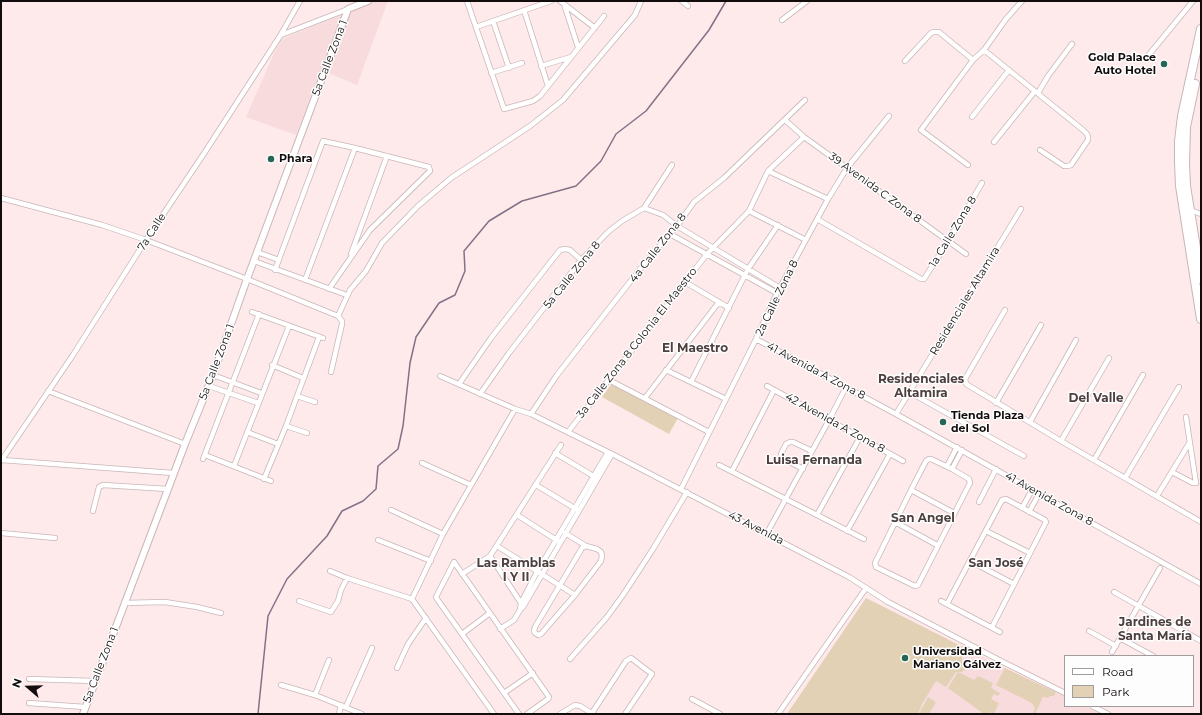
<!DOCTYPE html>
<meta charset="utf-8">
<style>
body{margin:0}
#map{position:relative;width:1202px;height:715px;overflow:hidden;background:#feeaea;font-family:Montserrat,sans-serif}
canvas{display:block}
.frame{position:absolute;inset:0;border:2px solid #120c0c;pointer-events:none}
.legend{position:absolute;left:1064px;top:655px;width:130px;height:52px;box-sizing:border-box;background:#fdfdfd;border:1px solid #9f9d9d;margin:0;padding:5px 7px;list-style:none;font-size:12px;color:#120c0c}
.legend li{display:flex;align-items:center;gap:8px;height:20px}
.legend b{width:20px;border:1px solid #9f9d9d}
.north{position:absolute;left:8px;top:667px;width:40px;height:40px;-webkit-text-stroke:3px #fdfdfd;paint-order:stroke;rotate:290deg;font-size:11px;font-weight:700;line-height:16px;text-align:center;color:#120c0c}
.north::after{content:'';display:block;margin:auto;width:14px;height:18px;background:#120c0c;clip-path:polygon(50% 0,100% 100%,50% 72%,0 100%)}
</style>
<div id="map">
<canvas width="1202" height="715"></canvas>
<div class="frame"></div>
<ul class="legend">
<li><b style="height:5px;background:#fff"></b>Road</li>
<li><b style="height:11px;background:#e3d1b5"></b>Park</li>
</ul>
<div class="north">N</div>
</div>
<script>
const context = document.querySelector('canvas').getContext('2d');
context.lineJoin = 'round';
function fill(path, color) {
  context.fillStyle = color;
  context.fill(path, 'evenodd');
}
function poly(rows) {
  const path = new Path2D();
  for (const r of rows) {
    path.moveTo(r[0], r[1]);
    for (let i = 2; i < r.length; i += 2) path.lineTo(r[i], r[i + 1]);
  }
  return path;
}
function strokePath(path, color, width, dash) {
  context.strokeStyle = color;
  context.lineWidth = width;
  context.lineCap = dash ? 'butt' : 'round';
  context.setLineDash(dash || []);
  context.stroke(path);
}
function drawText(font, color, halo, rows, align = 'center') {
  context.font = font + ' Montserrat,sans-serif';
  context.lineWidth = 3;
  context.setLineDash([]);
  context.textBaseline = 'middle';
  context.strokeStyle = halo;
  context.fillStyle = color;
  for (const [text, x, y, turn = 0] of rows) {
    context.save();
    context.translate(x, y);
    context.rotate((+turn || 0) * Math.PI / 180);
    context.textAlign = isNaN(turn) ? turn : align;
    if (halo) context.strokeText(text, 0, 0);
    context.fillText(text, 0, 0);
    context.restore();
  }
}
fill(poly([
 [371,1,388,1,357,85,326,72,349,11],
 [342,14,296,135,246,117,280,40],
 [866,598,1027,679,1065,696,1065,706,1085,706,1101,714,787,714]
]), '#f8dbdc');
fill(poly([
 [613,382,679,416,669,434,602,397],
 [866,598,965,648,962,655,962,662,965,666,965,669,962,672,956,672,946,687,936,681,922,704,918,714,787,714],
 [1005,668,1028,679,1056,692,1054,696,1050,696,1048,698,1043,697,1035,714,1033,714,1035,708,1032,703,996,685],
 [958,672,974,680,978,676,993,683,991,688,1000,693,998,696,994,694,991,699,999,703,994,714,989,712,988,714,984,714,948,688],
 [928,697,936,702,929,714,919,714]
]), '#e3d1b5');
strokePath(poly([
 [258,714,268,616,287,579,327,536,342,511,363,501,376,489,378,466,398,449,403,426,410,363,416,337,439,303,455,295,465,271,464,251,489,221,522,201,576,186,601,161,616,134,646,111,709,30,726,1]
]), '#817288', 1.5);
const street = poly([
 [467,1,504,109,533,101,540,96,604,16],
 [560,1,595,28],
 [682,1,688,6],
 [564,4,578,47],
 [524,10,548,86],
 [782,20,807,1],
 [493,21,509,68],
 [476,27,551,1],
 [281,35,348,9],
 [984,50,1083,130,1087,134,1088,137,1088,140,1071,165,1068,166,1064,166,1040,150],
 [1147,57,1193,1],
 [905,61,931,33,934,32,939,32,973,60],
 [541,66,571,57],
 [491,73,522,63],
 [1038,93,1048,76,1072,44],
 [972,117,1009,70],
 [785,120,804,137,966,254],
 [994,142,1035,91],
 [968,165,921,130,973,60,984,50,1006,19,1022,1],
 [768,171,828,199],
 [1,198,102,225,146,240,247,279,338,316],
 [644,208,663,215,677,226,780,288],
 [1190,210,1201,214],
 [749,211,806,240],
 [817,219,921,279,924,279,949,240,982,183],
 [670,234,777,293],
 [257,252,279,260],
 [351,254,387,156],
 [254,261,344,294],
 [275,270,323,141,355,148,429,167,430,171,370,230,329,289],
 [305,280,355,148],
 [685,282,729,308],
 [1005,310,965,379,966,384,1061,441,1201,522],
 [252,312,323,338],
 [756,339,896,414,1201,584],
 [272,365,303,378],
 [666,370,726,399],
 [331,372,342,324,342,321,338,316,350,290,366,271,382,243,418,206,451,178,530,126,563,100,635,15,641,1],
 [213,375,261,393],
 [440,376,515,409,531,414,612,454,849,577,888,602,1003,662,1065,693],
 [609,380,709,432],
 [691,382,748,269,778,225],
 [459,384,491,338,560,250,565,249,570,250,581,260],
 [209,386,258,403],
 [767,386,903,461],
 [48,391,185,444],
 [909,392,1024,456],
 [480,394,509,353,581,260,608,232,622,221,644,208,672,165],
 [297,396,315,402],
 [645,398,719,302],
 [996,403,1041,325],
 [531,414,557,375,644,264,677,226,694,202,724,178,805,100],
 [896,414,1021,209],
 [1030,422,1076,340],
 [286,426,307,433],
 [247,432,278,444],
 [568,432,707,254,749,211,768,171,804,137],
 [1061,441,1109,358],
 [555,453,595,477],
 [205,455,271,481],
 [203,459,259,314],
 [929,459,931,459,952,469,969,479,970,483,918,585,915,586,876,567,875,563,911,490,926,461,929,459],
 [2,460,173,473],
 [1094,460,1143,375],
 [1,461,73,355,146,240,205,152,280,36,300,1],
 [422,463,471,485],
 [719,465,864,539],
 [234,466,289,326],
 [947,466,957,447],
 [803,469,781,457,781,454,786,444,790,442,793,442,812,451],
 [952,469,962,450],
 [732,471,774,390],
 [1172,472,1193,483,1196,483,1186,417],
 [1125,478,1179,387],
 [264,479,286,426,319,337],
 [536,485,576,509],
 [681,489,756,339,777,293,828,199,847,168,889,116],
 [911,490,954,513],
 [1157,496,1190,442],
 [979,502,996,469],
 [1022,508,1032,490],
 [391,510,443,534],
 [93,511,99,487,103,485,168,489],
 [1029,512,1039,494],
 [517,515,558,541],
 [817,515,860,437],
 [895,522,937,545],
 [847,531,890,454],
 [986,531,1030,553],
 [1,533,55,538],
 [565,533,586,546],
 [767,533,829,420,846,387],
 [378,540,431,561],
 [497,546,575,595],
 [586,546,597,549,601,552,602,556,601,561,575,595,541,634,538,635,535,633,534,631,535,627,582,548,586,546],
 [490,556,521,603],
 [970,561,1014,584],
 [330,571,347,578,412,599,494,714],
 [462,574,490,556,561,445],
 [1114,592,1201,641],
 [412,599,443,534,515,409],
 [299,601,331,612,338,601,341,590,347,578],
 [941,601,1000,632],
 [124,603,165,602,197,607,221,613],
 [947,604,1002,500,1006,499,1045,520,1046,522,992,627],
 [520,610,521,603,537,572,608,452],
 [500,629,514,620,520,610,523,607,612,454],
 [1089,631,1116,646],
 [462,634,490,613],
 [1120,638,1153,656],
 [1112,652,1160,568],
 [570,659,607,617,623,595,653,549,687,492],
 [397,668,408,644,426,618],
 [29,679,95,681],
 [281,685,315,695,362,714],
 [504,693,533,673],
 [315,695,329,660],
 [692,699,720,714],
 [29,703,85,707],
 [1092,706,1108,714],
 [346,707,372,648],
 [592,713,626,661,631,658,652,674,625,714],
 [339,714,341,705],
 [519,714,437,599,436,597,454,562,549,697,548,699,527,714],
 [560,714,575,705,580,706,593,714],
 [778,714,866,588]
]);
const secondary = poly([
 [83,714,185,444,213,375,247,279,348,9,368,1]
]);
const highway = poly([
 [1201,29,1182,116,1179,141,1179,162,1180,186,1201,319],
 [1195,84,1186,127,1185,164,1186,186,1201,279]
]);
strokePath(street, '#c9b6b7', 6);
strokePath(secondary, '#c9b6b7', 8);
strokePath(highway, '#c9b6b7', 10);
strokePath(street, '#fff', 4.5);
strokePath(secondary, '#fff', 6);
strokePath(highway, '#fff', 8);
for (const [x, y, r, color] of [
 [1164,64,4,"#256655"],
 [271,159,4,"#256655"],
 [943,422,4,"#256655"],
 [905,658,4,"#256655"]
]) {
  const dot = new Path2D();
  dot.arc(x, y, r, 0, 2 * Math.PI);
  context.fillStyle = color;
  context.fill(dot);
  strokePath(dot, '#fdfdfd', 1.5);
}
drawText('11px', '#120c0c', '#fdfdfd', [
 ["5a Calle Zona 1",330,58,-69],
 ["39 Avenida C Zona 8",875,188,36],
 ["7a Calle",152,232,-57],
 ["1a Calle Zona 8",953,232,-59],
 ["4a Calle Zona 8",658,248,-52],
 ["5a Calle Zona 8",572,275,-51],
 ["2a Calle Zona 8",777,298,-64],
 ["Residenciales Altamira",965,301,-59],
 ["3a Calle Zona 8 Colonia El Maestro",637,343,-52],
 ["5a Calle Zona 1",217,362,-69],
 ["41 Avenida A Zona 8",816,371,28],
 ["42 Avenida A Zona 8",835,423,29],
 ["41 Avenida Zona 8",1049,499,29],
 ["43 Avenida",756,528,27],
 ["5a Calle Zona 1",101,665,-69]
]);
drawText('bold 11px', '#120c0c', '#fdfdfd', [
 ["Gold Palace",1156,58,"right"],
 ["Auto Hotel",1156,71,"right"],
 ["Phara",279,159],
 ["Tienda Plaza",951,416],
 ["del Sol",951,429],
 ["Universidad",913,652],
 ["Mariano Gálvez",913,665]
], 'left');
drawText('bold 12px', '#4e3f3f', '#fdfdfd', [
 ["El Maestro",695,348],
 ["Residenciales",921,379],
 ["Altamira",921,393],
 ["Del Valle",1096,398],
 ["Luisa Fernanda",814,460],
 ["San Angel",923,518],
 ["Las Ramblas",516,563],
 ["I Y II",516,577],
 ["San José",996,563],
 ["Jardines de",1155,622],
 ["Santa María",1155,636]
]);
</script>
